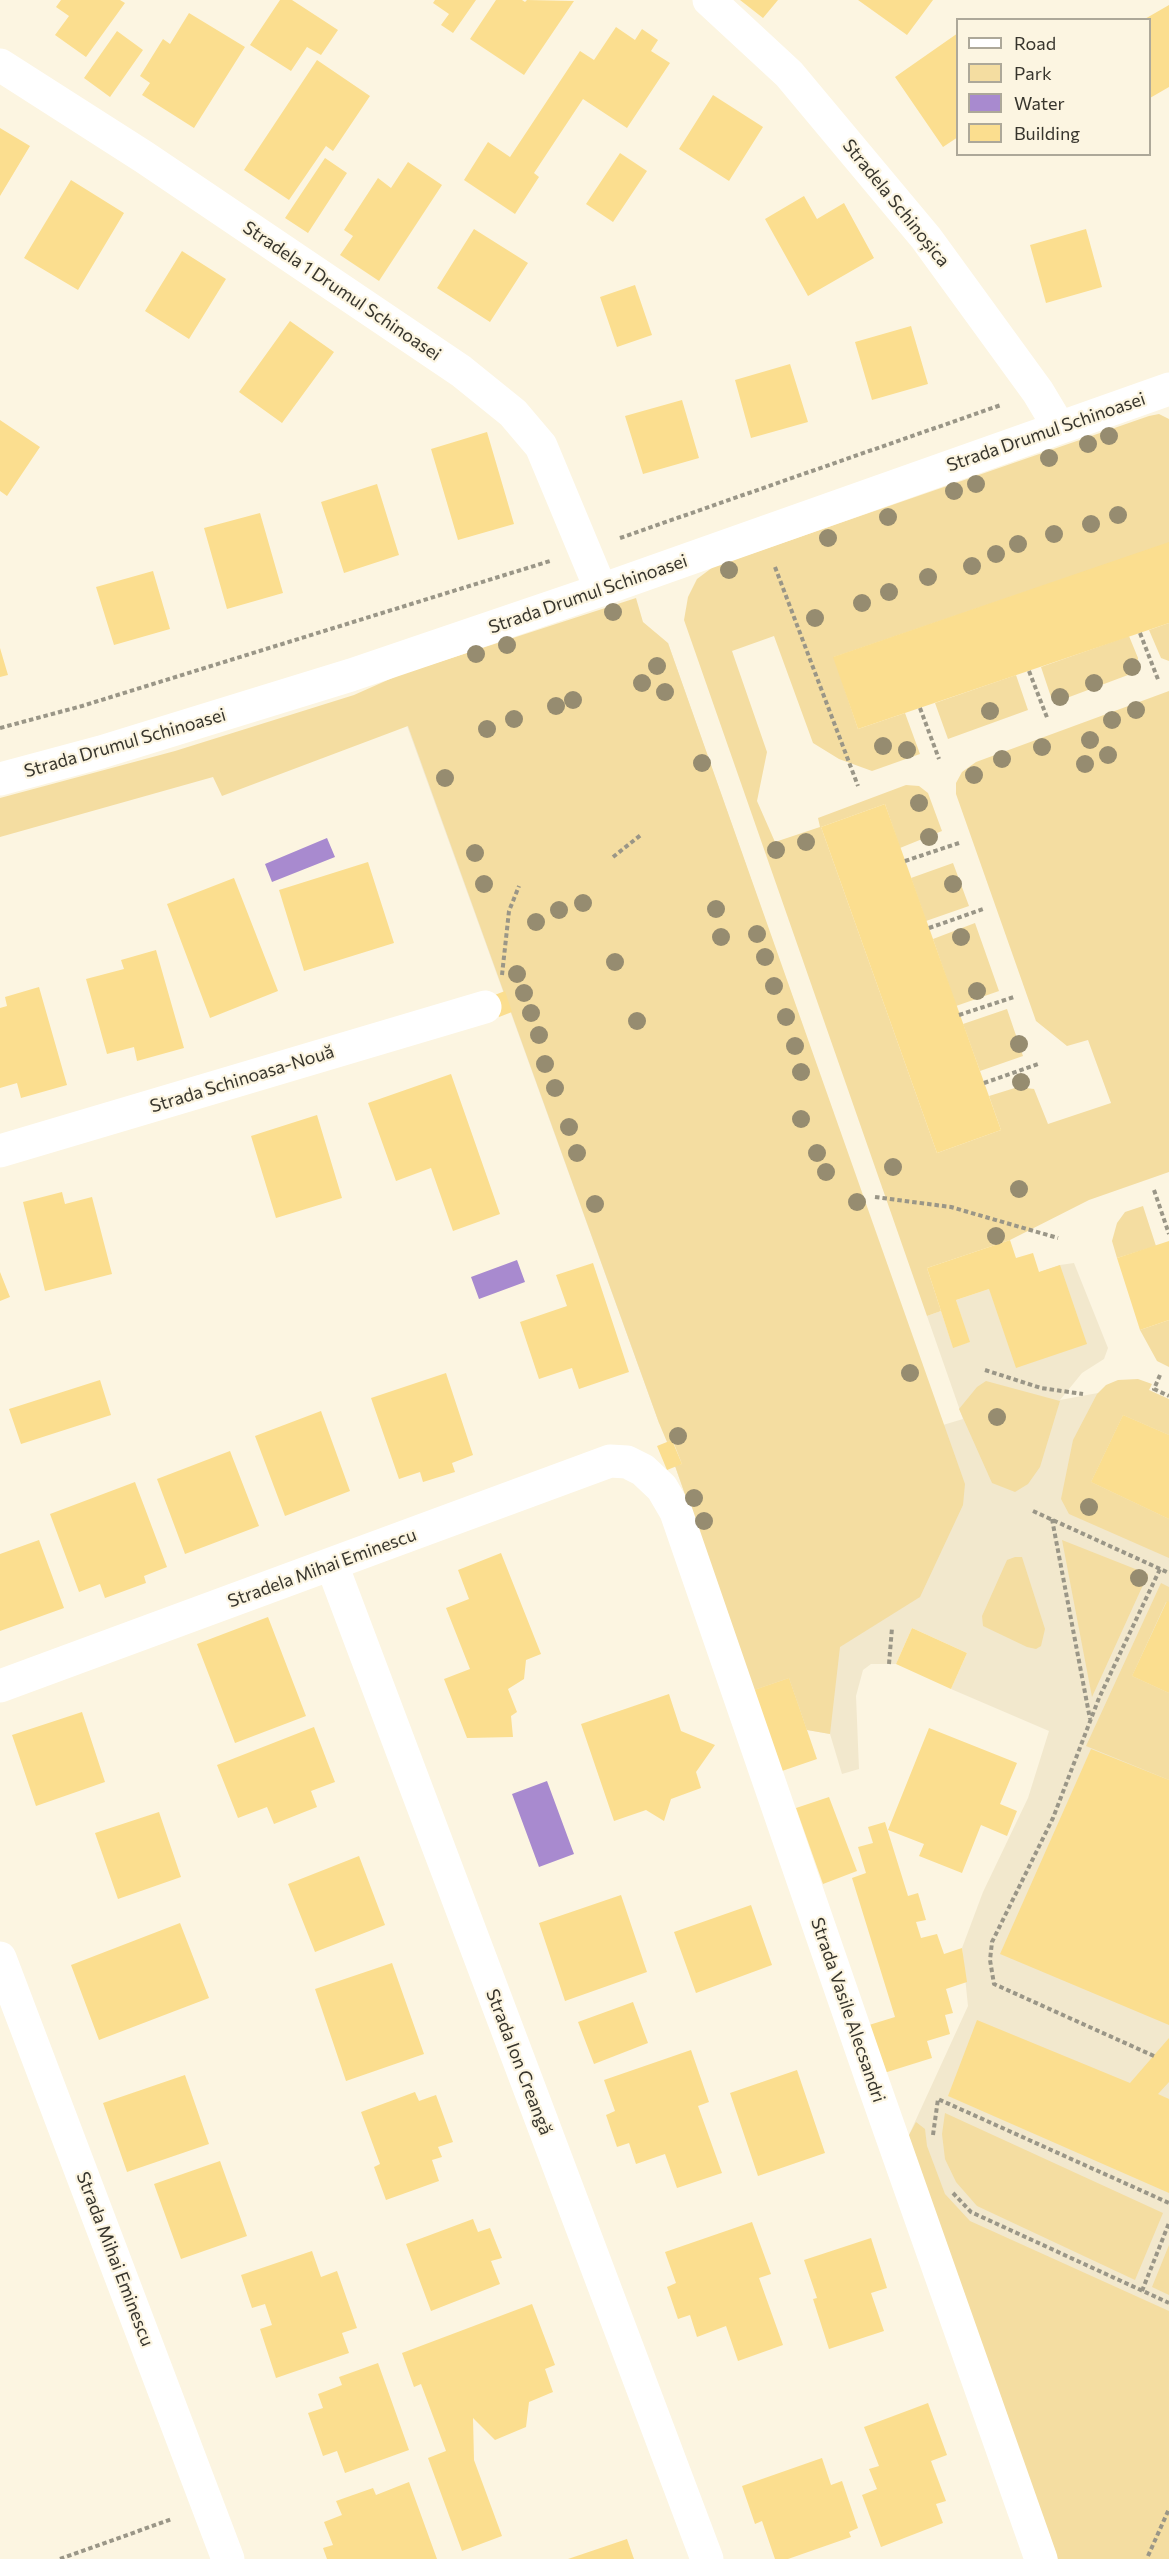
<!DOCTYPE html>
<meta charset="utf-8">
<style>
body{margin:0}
#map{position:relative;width:1169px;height:2559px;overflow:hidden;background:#fcf5e1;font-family:Commissioner,sans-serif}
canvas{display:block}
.legend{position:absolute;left:956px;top:18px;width:195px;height:138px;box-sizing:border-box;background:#fcf5e1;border:2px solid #ada899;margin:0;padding:8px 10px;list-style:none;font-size:18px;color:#37352d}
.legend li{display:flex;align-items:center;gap:12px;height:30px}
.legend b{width:30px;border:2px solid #ada899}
</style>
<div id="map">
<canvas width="1169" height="2559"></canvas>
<ul class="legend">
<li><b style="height:8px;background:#fff"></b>Road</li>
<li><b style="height:16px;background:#f4dda1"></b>Park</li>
<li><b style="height:16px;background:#a88acf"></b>Water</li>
<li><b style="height:16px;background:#fbde8f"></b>Building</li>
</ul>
</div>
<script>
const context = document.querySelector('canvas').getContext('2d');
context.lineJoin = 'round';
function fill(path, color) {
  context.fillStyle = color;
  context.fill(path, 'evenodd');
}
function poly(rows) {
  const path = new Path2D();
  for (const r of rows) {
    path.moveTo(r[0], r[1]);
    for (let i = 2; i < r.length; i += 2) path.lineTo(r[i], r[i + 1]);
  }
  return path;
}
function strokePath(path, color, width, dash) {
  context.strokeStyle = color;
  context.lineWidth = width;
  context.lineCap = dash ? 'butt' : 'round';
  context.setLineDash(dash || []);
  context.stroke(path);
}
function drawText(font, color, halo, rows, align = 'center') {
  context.font = font + ' Commissioner,sans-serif';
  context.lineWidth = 4.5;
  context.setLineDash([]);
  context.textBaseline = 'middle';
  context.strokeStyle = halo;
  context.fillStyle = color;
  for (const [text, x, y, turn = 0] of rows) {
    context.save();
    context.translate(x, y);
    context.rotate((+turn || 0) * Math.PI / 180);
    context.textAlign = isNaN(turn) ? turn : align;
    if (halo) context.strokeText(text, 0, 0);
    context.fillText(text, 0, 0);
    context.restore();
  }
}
fill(poly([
 [668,643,943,1425,963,1419,927,1316,941,1311,953,1347,969,1342,956,1300,1060,1265,1074,1263,1108,1348,1104,1359,1082,1373,1060,1400,1125,1388,1169,1408,1169,2559,1058,2559,908,2137,968,2006,962,1948,983,1892,1028,1798,1049,1731,951,1689,967,1653,912,1628,896,1664,871,1664,863,1670,856,1696,859,1769,842,1774,830,1734,807,1730,754,1690,675,1466,682,1464,673,1441,659,1423,397,698]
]), '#f2e8cd');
fill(poly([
 [1159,414,1169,419,1169,543,834,657,858,729,905,713,920,754,872,771,839,759,813,743,774,636,732,651,767,752,757,801,775,842,820,827,818,818,906,785,919,786,928,793,942,831,900,848,885,804,821,827,937,1153,1001,1130,989,1096,1018,1087,1034,1089,1048,1124,1111,1103,1088,1040,1067,1046,1036,1021,956,794,956,783,962,772,976,762,1169,691,1169,1172,1089,1200,1010,1240,927,1268,941,1311,927,1316,684,620,688,597,697,579,713,567,1149,416],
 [636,598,643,622,668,643,965,1484,963,1505,920,1597,840,1647,830,1734,807,1730,789,1678,754,1690,675,1466,682,1464,673,1441,667,1442,659,1423,408,726,222,796,213,777,0,837,0,798,175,751,354,695,399,675],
 [1169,623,1169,661,1161,658,1149,630],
 [1129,636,1138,658,1136,672,1056,702,1051,697,1041,667],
 [1016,675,1028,710,948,739,935,703],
 [953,863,969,906,926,921,911,878],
 [975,923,999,991,956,1006,933,939],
 [1007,1009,1023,1056,980,1071,963,1024],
 [1143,1206,1156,1246,1117,1258,1112,1241,1117,1223,1125,1212],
 [1169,1320,1169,1367,1157,1361,1140,1330],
 [1138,1379,1152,1384,1149,1390,1169,1399,1169,1435,1123,1415,1091,1482,1169,1519,1169,1558,1069,1514,1061,1499,1073,1440,1097,1394,1106,1385,1118,1380],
 [986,1381,1060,1401,1040,1467,1028,1484,1015,1492,992,1483,959,1409,977,1387],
 [1062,1540,1148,1574,1092,1697],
 [1015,1557,1022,1557,1045,1629,1041,1646,1036,1649,1027,1647,983,1626,982,1616,1007,1560],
 [1161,1583,1169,1587,1169,1602,1166,1602,1132,1676,1169,1693,1169,1780,1086,1746],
 [945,2113,1163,2213,1135,2280,977,2206,956,2182,945,2159,942,2134],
 [916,2122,925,2129,927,2146,945,2194,970,2221,1169,2311,1169,2559,1058,2559,908,2137],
 [1169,2245,1169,2295,1152,2287]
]), '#f4dda1');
fill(poly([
 [327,838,335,857,272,882,265,864],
 [517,1260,525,1282,479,1299,471,1277],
 [547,1781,574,1854,539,1867,512,1794]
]), '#a88acf');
fill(poly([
 [61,0,120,0,125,3,86,57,55,35,69,16,56,7],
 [280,0,292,0,338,30,321,55,307,47,291,71,250,45],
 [435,0,476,0,453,33,441,25,449,14,433,3],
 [496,0,522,0,525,2,527,0,574,1,524,75,470,39],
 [740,0,778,0,763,18],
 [858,0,933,0,907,35],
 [1169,5,1169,87,1150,98,1150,20,1143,20],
 [189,13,245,47,194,128,142,95,150,83,140,76,163,39,170,44],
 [616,27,635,40,642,29,658,40,651,51,670,63,627,128,583,99,534,173,539,177,515,214,464,180,488,142,510,157,580,51,594,60],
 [117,31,143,50,110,97,84,78],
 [958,33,958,137,943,147,895,77],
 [317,60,370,96,333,151,326,146,289,200,244,170],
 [713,95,763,127,729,181,679,149],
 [0,128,30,146,0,196],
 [620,153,647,171,613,222,586,204],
 [325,158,347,173,308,233,285,218],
 [408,162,442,185,379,281,340,255,353,236,344,230,378,178,391,188],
 [71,180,124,213,78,290,24,258],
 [804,196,817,219,844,203,874,258,808,296,765,219],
 [474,229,528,263,490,322,437,288],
 [1086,229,1102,287,1046,303,1030,245],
 [182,251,226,279,189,339,145,311],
 [635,285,652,335,617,347,600,297],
 [290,321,334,352,282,423,239,392],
 [911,326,928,384,872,400,855,342],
 [790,364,808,422,751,438,735,380],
 [682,400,699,458,643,474,625,416],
 [0,420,40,447,7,496,0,491],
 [487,432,514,524,458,540,431,449],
 [377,484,399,555,344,573,321,502],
 [260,513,283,593,227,609,204,528],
 [1169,542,1169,623,858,729,833,657],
 [153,571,170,629,114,645,96,587],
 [0,648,8,675,0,677],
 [885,804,1001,1130,937,1153,821,827],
 [368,862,394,943,304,971,279,890],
 [234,878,278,991,210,1018,167,904],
 [156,950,184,1048,137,1061,134,1047,107,1054,86,979,124,969,121,960],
 [39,987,67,1085,21,1098,17,1083,0,1088,0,1008,7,1006,5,997],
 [505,991,512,1012,499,1017,492,996],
 [451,1074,500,1214,453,1231,431,1168,396,1181,368,1103],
 [317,1115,342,1198,276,1218,251,1136],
 [62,1192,65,1204,92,1197,112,1274,45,1291,23,1202],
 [1010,1240,1016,1258,1033,1253,1039,1272,1060,1265,1087,1344,1016,1368,989,1289,956,1300,970,1342,953,1348,927,1268],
 [1169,1241,1169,1320,1140,1330,1117,1258],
 [593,1263,629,1372,579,1389,572,1368,539,1379,520,1322,567,1306,556,1275],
 [0,1272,10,1297,0,1301],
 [446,1373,473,1455,452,1463,455,1472,423,1482,420,1472,399,1479,371,1398],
 [100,1380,111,1415,21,1444,9,1409],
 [321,1411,350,1491,285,1516,255,1436],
 [1123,1415,1169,1435,1169,1519,1091,1482],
 [672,1440,682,1464,667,1470,657,1446],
 [230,1451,259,1526,185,1554,157,1479],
 [135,1482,167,1567,144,1576,146,1583,105,1598,100,1584,79,1592,50,1514],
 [39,1540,64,1608,0,1631,0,1554],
 [501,1553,541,1654,526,1660,524,1679,508,1689,517,1712,511,1716,513,1737,467,1738,444,1679,470,1669,446,1608,469,1599,458,1570],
 [1167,1601,1169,1602,1169,1693,1132,1676],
 [268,1617,306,1716,235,1743,197,1644],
 [912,1628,967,1653,951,1689,896,1664],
 [789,1678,817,1759,782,1771,754,1690],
 [669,1694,681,1731,715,1745,696,1772,701,1788,671,1799,664,1821,646,1810,614,1821,581,1724],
 [82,1712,105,1782,36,1806,12,1735],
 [314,1727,335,1782,311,1791,317,1807,274,1824,267,1807,238,1818,217,1765],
 [929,1728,1017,1763,1000,1804,1017,1811,1007,1836,981,1825,962,1873,919,1856,924,1844,888,1830],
 [1091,1749,1169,1780,1169,2025,1000,1954],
 [829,1797,857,1871,823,1884,796,1808],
 [159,1812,181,1877,118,1899,95,1833],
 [885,1822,908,1896,918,1893,926,1920,916,1922,921,1938,937,1934,944,1954,962,1948,967,1982,946,1989,953,2013,945,2015,950,2034,927,2041,932,2058,884,2073,869,2025,895,2017,852,1878,866,1873,858,1847,873,1843,868,1827],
 [359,1856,385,1925,315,1952,288,1884],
 [621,1895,647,1972,565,2001,539,1923],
 [751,1905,772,1965,696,1993,674,1932],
 [180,1923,209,1998,99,2040,71,1965],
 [392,1963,424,2054,346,2081,315,1989],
 [633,2002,648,2043,594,2064,578,2022],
 [977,2020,1130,2083,1169,2038,1169,2082,1158,2094,1169,2099,1169,2193,948,2096],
 [691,2050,709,2102,698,2106,722,2173,677,2188,665,2154,636,2164,629,2143,617,2147,606,2115,615,2111,604,2080],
 [797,2070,825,2153,758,2176,730,2093],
 [185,2075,209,2144,127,2172,103,2103],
 [415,2092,419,2101,436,2095,453,2142,438,2147,442,2157,432,2160,439,2181,386,2200,374,2167,380,2164,361,2112],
 [220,2161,247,2236,181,2259,154,2184],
 [473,2219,478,2232,490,2228,502,2258,491,2261,500,2284,431,2311,406,2244],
 [752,2222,771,2274,759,2278,783,2345,738,2361,726,2326,697,2337,690,2315,678,2319,667,2287,676,2283,665,2252],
 [871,2238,887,2288,871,2293,884,2331,829,2349,813,2299,817,2298,804,2260],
 [312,2251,321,2277,337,2271,357,2328,342,2333,349,2353,276,2378,260,2329,272,2325,265,2304,252,2308,241,2275],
 [532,2304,555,2365,545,2369,553,2392,529,2402,526,2427,495,2440,473,2418,474,2460,502,2536,462,2551,428,2458,446,2451,421,2384,414,2387,402,2353],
 [378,2363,409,2450,345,2473,337,2451,323,2456,308,2413,323,2408,318,2394,342,2385,339,2377],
 [928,2403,947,2455,931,2461,946,2501,936,2504,943,2523,881,2547,862,2495,877,2489,869,2469,879,2466,864,2427],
 [822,2458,831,2485,842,2481,858,2528,849,2532,851,2537,788,2559,775,2559,762,2521,755,2524,742,2486],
 [409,2482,437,2559,327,2559,323,2548,333,2545,324,2522,342,2515,336,2501,373,2488,376,2495],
 [627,2539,634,2559,568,2559]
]), '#fbde8f');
strokePath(poly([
 [620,538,1001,405],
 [775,567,858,786],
 [1140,633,1159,682],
 [1029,671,1048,720],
 [920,708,939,759],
 [0,728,82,706,550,561],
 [613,857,642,834],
 [905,861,959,843],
 [929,928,983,909],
 [502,975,509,911,519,886],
 [959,1015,1014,997],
 [984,1083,1038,1064],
 [1154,1190,1169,1234],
 [875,1197,951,1207,1058,1238],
 [985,1370,1041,1388,1083,1394],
 [1160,1375,1154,1389,1169,1396],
 [1033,1511,1169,1573],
 [1052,1519,1090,1719],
 [889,1664,892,1628],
 [1154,2056,994,1984,990,1960,992,1942,1053,1818,1099,1698,1160,1569],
 [933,2135,938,2099,1169,2203],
 [953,2193,971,2212,1169,2303],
 [1142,2291,1169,2223],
 [1148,2556,1169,2509],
 [60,2559,172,2519]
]), '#9a9687', 4, [4.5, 3]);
strokePath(poly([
 [709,0,789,74,926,238,1038,392,1059,427],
 [0,65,144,157,461,371,513,413,541,446,601,590],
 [0,1151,485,1007],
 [332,1565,707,2559],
 [0,1686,610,1461,627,1462,643,1470,662,1488,676,1512,872,2080,1041,2559],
 [0,1958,228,2559]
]), '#fff', 33);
strokePath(poly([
 [0,779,101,752,351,675,601,590,1169,389]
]), '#fff', 33);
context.fillStyle = '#968c70';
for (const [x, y] of [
 [1109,436],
 [1088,444],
 [1049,458],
 [976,484],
 [954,491],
 [1118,515],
 [888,517],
 [1091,524],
 [1054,534],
 [828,538],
 [1018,544],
 [996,554],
 [972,566],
 [729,570],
 [928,577],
 [889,592],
 [862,603],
 [613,612],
 [815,618],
 [507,645],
 [476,654],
 [657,666],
 [1132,667],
 [642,683],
 [1094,683],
 [665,692],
 [1060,697],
 [573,700],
 [556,706],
 [1136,710],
 [990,711],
 [514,719],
 [1112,720],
 [487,729],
 [1090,740],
 [883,746],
 [1042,747],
 [907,750],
 [1108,755],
 [1002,759],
 [702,763],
 [1085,764],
 [974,775],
 [445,778],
 [919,803],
 [929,837],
 [806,842],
 [776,850],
 [475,853],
 [484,884],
 [953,884],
 [583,903],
 [716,909],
 [559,910],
 [536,922],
 [757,934],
 [721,937],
 [961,937],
 [765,957],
 [615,962],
 [517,974],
 [774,986],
 [977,991],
 [524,993],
 [531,1013],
 [786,1017],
 [637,1021],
 [539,1035],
 [1019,1044],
 [795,1046],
 [545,1064],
 [801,1072],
 [1021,1082],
 [555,1088],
 [801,1119],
 [569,1127],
 [577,1153],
 [817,1153],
 [893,1167],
 [826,1172],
 [1019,1189],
 [857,1202],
 [595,1204],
 [996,1236],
 [910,1373],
 [997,1417],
 [678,1436],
 [694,1498],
 [1089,1507],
 [704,1521],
 [1139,1578]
]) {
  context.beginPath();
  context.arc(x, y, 9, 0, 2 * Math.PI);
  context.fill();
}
drawText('18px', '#37352d', '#fcf5e1', [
 ["Stradela Schinoșica",896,203,51],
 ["Stradela 1 Drumul Schinoasei",342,291,34],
 ["Strada Drumul Schinoasei",1046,432,-19],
 ["Strada Drumul Schinoasei",588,594,-19],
 ["Strada Drumul Schinoasei",125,743,-16],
 ["Strada Schinoasa-Nouă",242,1079,-17],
 ["Stradela Mihai Eminescu",322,1568,-20],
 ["Strada Vasile Alecsandri",848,2010,71],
 ["Strada Ion Creangă",519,2062,69],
 ["Strada Mihai Eminescu",115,2259,69]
]);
</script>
